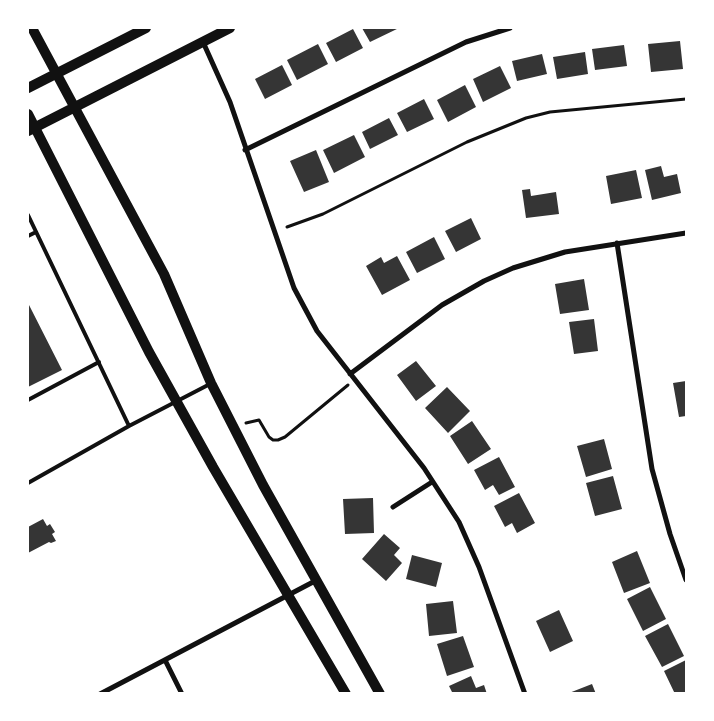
<!DOCTYPE html>
<style>
body{margin:0}
#map{position:relative;width:714px;height:721px;overflow:hidden;background:#fff;font-family:"Golos Text",sans-serif}
canvas{display:block}
.frame{position:absolute;inset:0;border:29px solid #fff;pointer-events:none}
</style>
<div id="map">
<canvas width="714" height="721"></canvas>
<div class="frame"></div>
</div>
<script>
const context = document.querySelector('canvas').getContext('2d');
context.lineJoin = 'round';
function fill(path, color) {
  context.fillStyle = color;
  context.fill(path, 'evenodd');
}
function poly(rows) {
  const path = new Path2D();
  for (const r of rows) {
    path.moveTo(r[0], r[1]);
    for (let i = 2; i < r.length; i += 2) path.lineTo(r[i], r[i + 1]);
  }
  return path;
}
function strokePath(path, color, width, dash) {
  context.strokeStyle = color;
  context.lineWidth = width;
  context.lineCap = dash ? 'butt' : 'round';
  context.setLineDash(dash || []);
  context.stroke(path);
}
fill(poly([
 [362,28,399,28,370,42],
 [353,29,363,48,336,62,326,43],
 [680,41,683,69,651,72,648,44],
 [318,44,328,64,297,80,287,60],
 [624,45,627,66,595,70,592,49],
 [585,52,588,74,557,79,553,57],
 [542,54,547,74,517,81,512,61],
 [282,65,292,85,265,99,255,79],
 [500,66,511,88,483,102,473,79],
 [465,85,476,107,448,122,437,100],
 [424,99,434,119,407,132,397,113],
 [389,118,398,135,370,149,362,132],
 [354,135,365,157,334,173,323,150],
 [316,150,329,182,304,192,290,161],
 [661,166,664,177,677,174,681,193,652,200,645,170],
 [636,170,642,198,611,204,606,176],
 [530,189,531,196,556,192,559,214,526,218,522,190],
 [471,218,481,239,456,252,445,231],
 [434,237,445,259,417,273,406,252],
 [397,256,410,280,382,295,366,266,381,257,384,263],
 [584,279,589,310,560,314,555,284],
 [28,303,62,370,28,387],
 [594,319,598,351,574,354,569,322],
 [416,361,436,386,416,401,397,375],
 [686,381,686,416,679,417,673,383],
 [447,387,470,411,448,433,425,408],
 [472,421,491,449,468,464,450,436],
 [604,439,612,469,586,477,577,446],
 [499,457,515,487,499,495,493,485,485,490,474,470],
 [613,476,622,509,595,516,586,483],
 [519,493,535,523,517,533,512,523,505,527,494,506],
 [373,498,374,533,345,534,343,499],
 [43,519,47,526,50,524,55,532,52,534,56,541,51,543,49,542,28,553,28,527],
 [384,534,400,548,394,555,402,563,386,581,362,559],
 [637,551,650,583,624,593,612,562],
 [412,555,442,563,436,587,406,579],
 [650,587,666,619,643,631,627,599],
 [453,601,457,633,429,636,426,604],
 [559,610,573,641,550,652,536,621],
 [668,624,684,656,662,667,645,636],
 [463,636,474,667,447,676,437,644],
 [686,660,686,694,675,694,664,671],
 [471,676,476,688,484,685,487,694,453,694,449,686],
 [592,684,596,694,569,694,569,693]
]), '#353535');
strokePath(poly([
 [287,227,323,214,467,142,526,118,550,112,686,99],
 [246,423,259,420,269,437,273,440,278,440,285,437,348,385]
]), '#111', 3);
strokePath(poly([
 [28,215,129,426,210,384],
 [28,236,36,232],
 [28,400,99,362],
 [28,483,129,426]
]), '#111', 4);
strokePath(poly([
 [203,42,230,102,294,288,317,331,424,468,459,522,479,567,525,694],
 [245,150,466,42,510,28],
 [617,243,652,469,670,534,686,580],
 [350,374,442,305,484,281,513,268,565,252,686,233],
 [393,507,432,482],
 [165,660,182,694],
 [100,694,315,581]
]), '#111', 5);
strokePath(poly([
 [32,28,164,274,211,383,263,485,380,694],
 [28,88,146,28],
 [28,114,149,352,213,467,346,694],
 [28,131,230,28]
]), '#111', 10);
</script>
